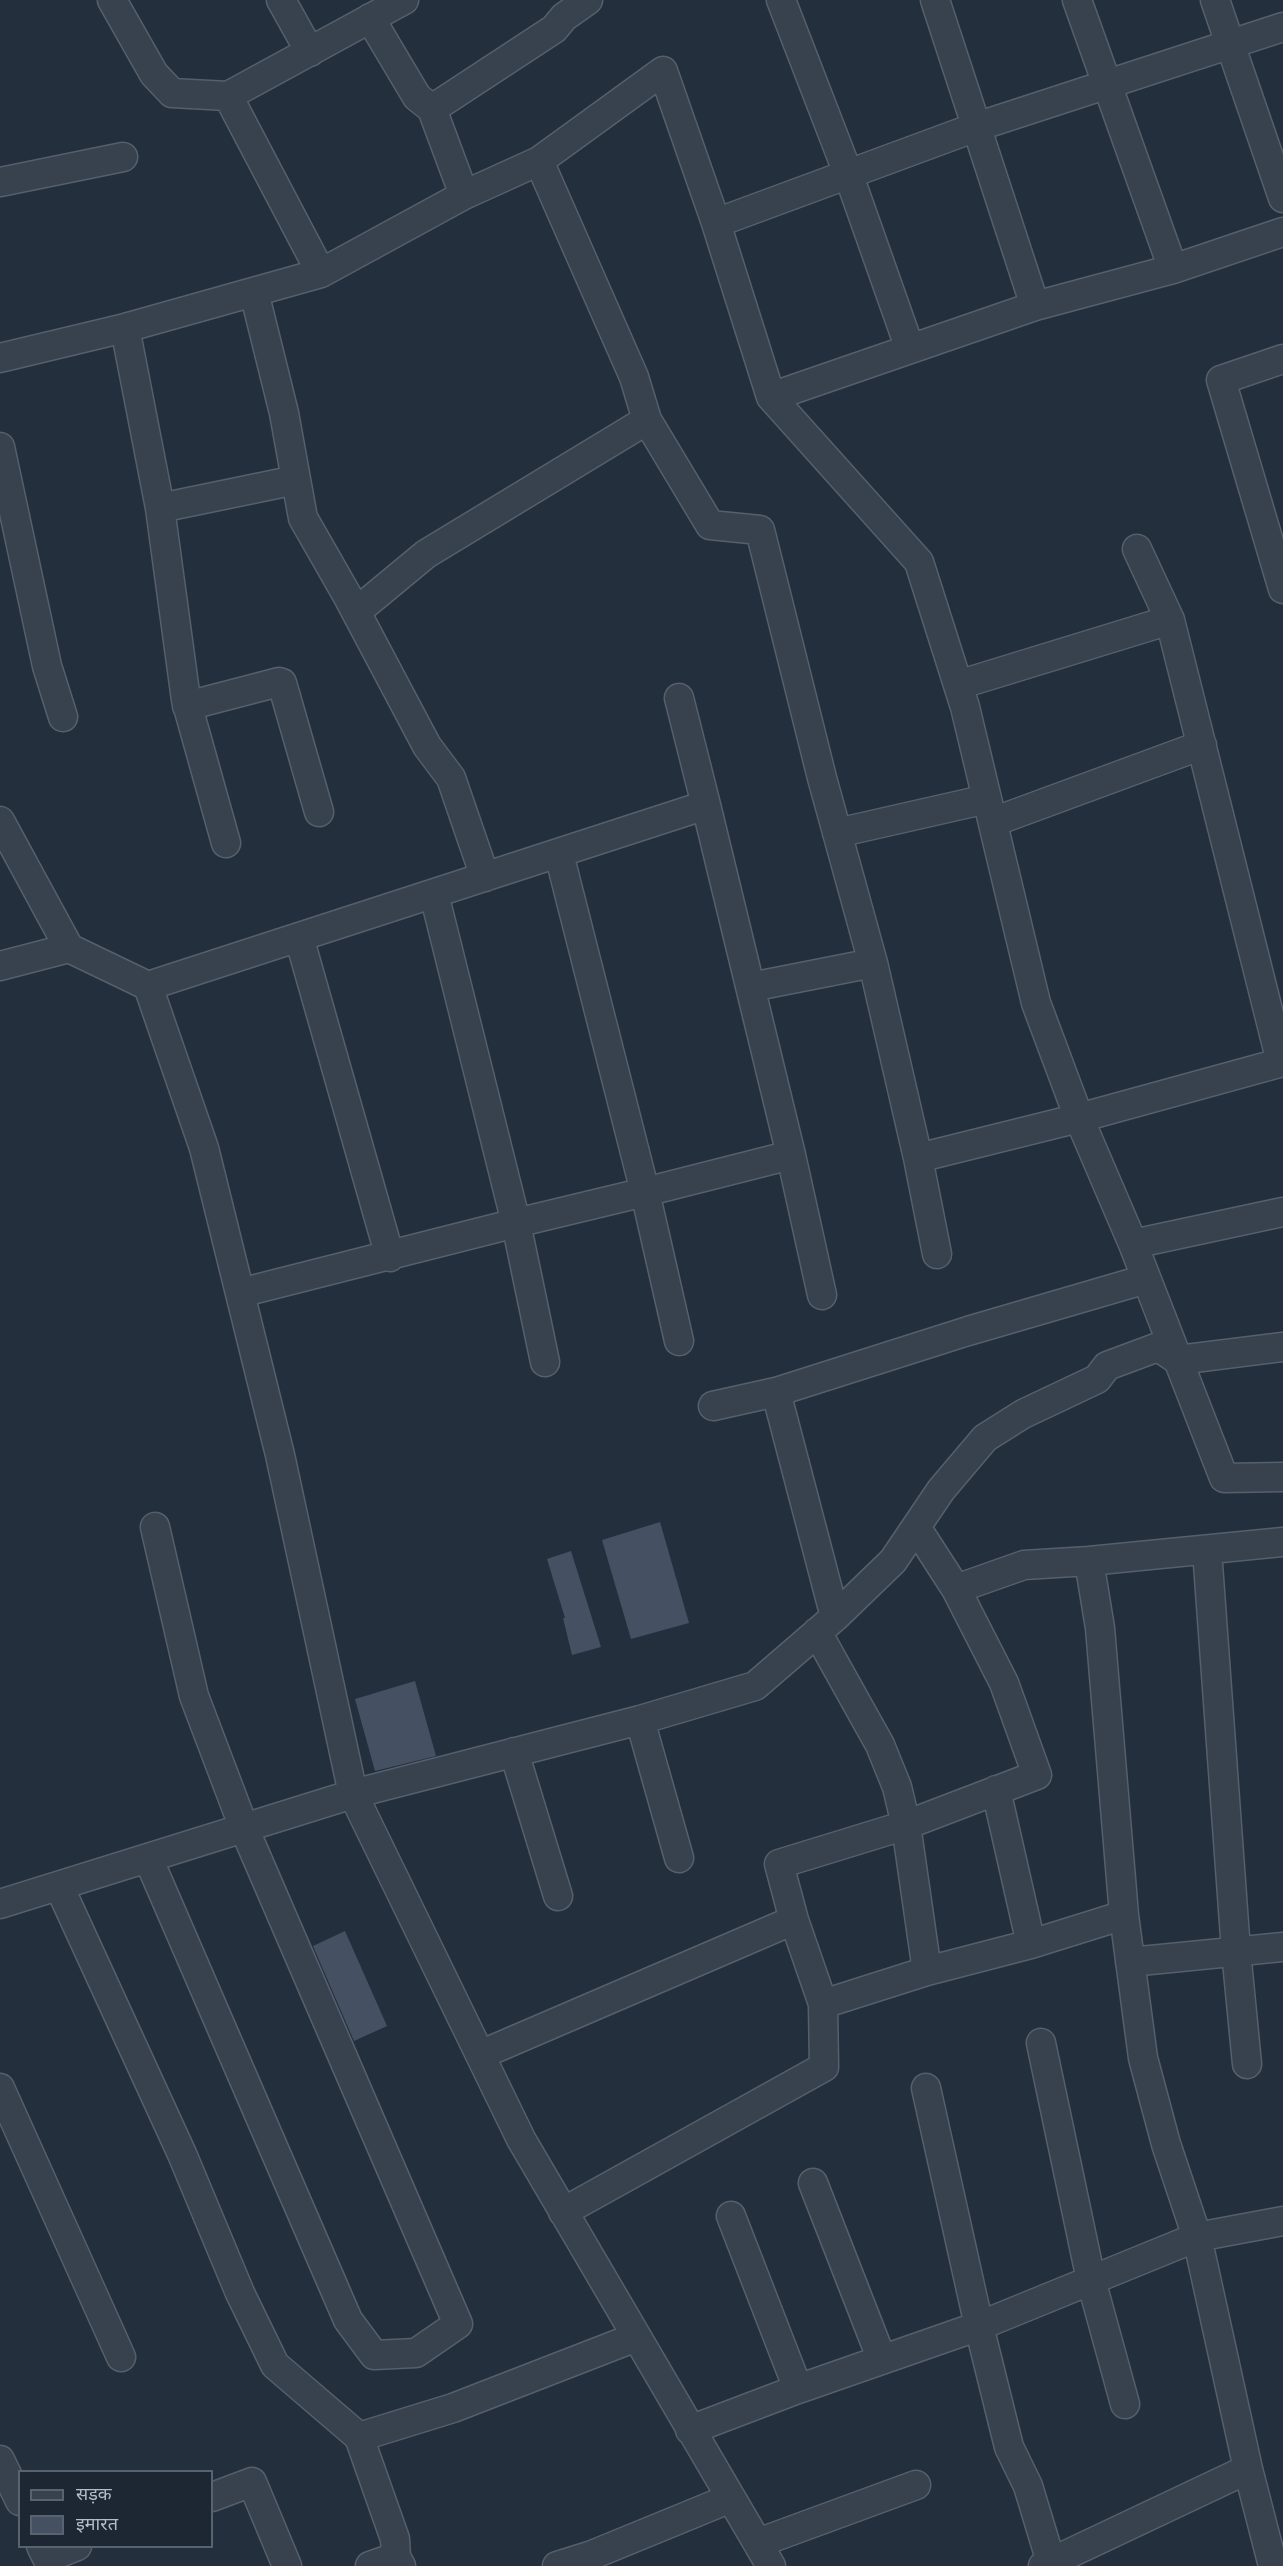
<!DOCTYPE html>
<meta charset="utf-8">
<style>
body{margin:0}
#map{position:relative;width:1283px;height:2566px;overflow:hidden;background:#242f3e;font-family:"Work Sans","Noto Sans Devanagari",sans-serif}
canvas{display:block}
.legend{position:absolute;left:18px;top:2470px;width:195px;height:78px;box-sizing:border-box;background:#1d2633;border:2px solid #59626f;margin:0;padding:8px 10px;list-style:none;font-size:18px;color:#b4bcc9}
.legend li{display:flex;align-items:center;gap:12px;height:30px}
.legend b{width:30px;border:2px solid #59626f}
</style>
<div id="map">
<canvas width="1283" height="2566"></canvas>
<ul class="legend">
<li><b style="height:8px;background:#38414e"></b>सड़क</li>
<li><b style="height:16px;background:#455162"></b>इमारत</li>
</ul>
</div>
<script>
const context = document.querySelector('canvas').getContext('2d');
context.lineJoin = 'round';
function fill(path, color) {
  context.fillStyle = color;
  context.fill(path, 'evenodd');
}
function poly(rows) {
  const path = new Path2D();
  for (const r of rows) {
    path.moveTo(r[0], r[1]);
    for (let i = 2; i < r.length; i += 2) path.lineTo(r[i], r[i + 1]);
  }
  return path;
}
function strokePath(path, color, width, dash) {
  context.strokeStyle = color;
  context.lineWidth = width;
  context.lineCap = dash ? 'butt' : 'round';
  context.setLineDash(dash || []);
  context.stroke(path);
}
fill(poly([
 [660,1522,689,1623,631,1639,602,1540],
 [571,1551,601,1647,572,1655,563,1618,565,1618,547,1559],
 [415,1681,436,1756,375,1771,355,1699],
 [345,1931,387,2026,354,2041,313,1946]
]), '#455162');
const minor = poly([
 [112,0,154,74,172,93,228,96],
 [281,0,310,52],
 [781,0,849,176,910,349],
 [935,0,1035,306],
 [1077,0,1173,269],
 [1215,0,1283,198],
 [370,18,417,97,432,109,464,195],
 [432,109,554,29,564,17,588,0],
 [539,161,634,377,647,420,710,525,760,530,822,778,873,963,918,1158,937,1254],
 [0,182,123,157],
 [716,223,976,127,1283,27],
 [321,273,228,96,404,0],
 [254,292,284,413,303,518,347,595,427,746,451,778,485,877],
 [125,328,160,508,186,700,226,843],
 [0,358,125,328,321,273,464,195,539,161,663,71,716,223,771,397,919,562,965,707,1036,1003,1079,1118,1133,1244,1224,1478,1283,1477],
 [1283,359,1221,380,1283,589],
 [771,397,1035,306,1173,269,1283,232],
 [0,447,47,666,63,717],
 [160,508,296,480],
 [1137,549,1170,620],
 [356,612,426,554,647,420],
 [958,685,1170,620,1281,1062],
 [679,698,706,805],
 [187,706,279,682,282,683,319,812],
 [0,821,69,948,148,986],
 [993,822,1202,745],
 [837,833,987,799],
 [434,894,516,1223,645,1192,559,854],
 [299,937,390,1257],
 [0,966,69,948],
 [751,987,873,963],
 [791,1155,822,1295],
 [918,1158,1079,1118,1283,1062],
 [1133,1244,1283,1212],
 [240,1293,516,1223,545,1362],
 [679,1341,645,1192,791,1155,706,805,148,986,204,1148,280,1455,353,1794,521,2139,771,2566],
 [713,1406,776,1392],
 [1207,1550,1236,1951,1247,2064],
 [956,1589,1024,1565,1089,1561],
 [835,1617,776,1392,968,1331,1146,1279],
 [817,1632,880,1745,897,1787,906,1825,1037,1775,1004,1683,956,1589,916,1527],
 [640,1720,679,1858],
 [514,1752,558,1896],
 [148,1858,348,2320,374,2355,416,2353,458,2324,244,1828,194,1696,155,1527],
 [59,1886,182,2154,240,2293,275,2365,359,2437,395,2539,396,2557,401,2566],
 [0,1904,353,1794,640,1720,755,1686,835,1617,893,1561,941,1490,985,1438,1023,1414,1097,1379,1107,1366,1158,1347,1178,1360,1283,1347],
 [1124,1915,1100,1628,1089,1561,1283,1542],
 [1130,1962,1283,1947],
 [927,1971,906,1825,779,1864,794,1920,823,2004,927,1971,1031,1944],
 [1041,2043,1091,2280,1125,2404],
 [480,2055,794,1920],
 [0,2088,121,2357],
 [926,2088,979,2326,1009,2447,1028,2486,1051,2562],
 [813,2183,882,2360],
 [563,2212,824,2067,823,2004],
 [731,2216,798,2389],
 [690,2430,798,2389,979,2326,1197,2237,1166,2144,1143,2058,1124,1915,1031,1944,996,1790],
 [359,2437,453,2408,636,2337],
 [0,2460,20,2501],
 [1248,2469,1273,2566],
 [212,2497,252,2482,287,2566],
 [758,2543,916,2485],
 [41,2546,47,2558,77,2546],
 [370,2566,396,2557],
 [557,2566,592,2555,731,2498],
 [1043,2566,1248,2469,1197,2237,1283,2221]
]);
strokePath(minor, '#565f6c', 31);
strokePath(minor, '#38414e', 28);
</script>
